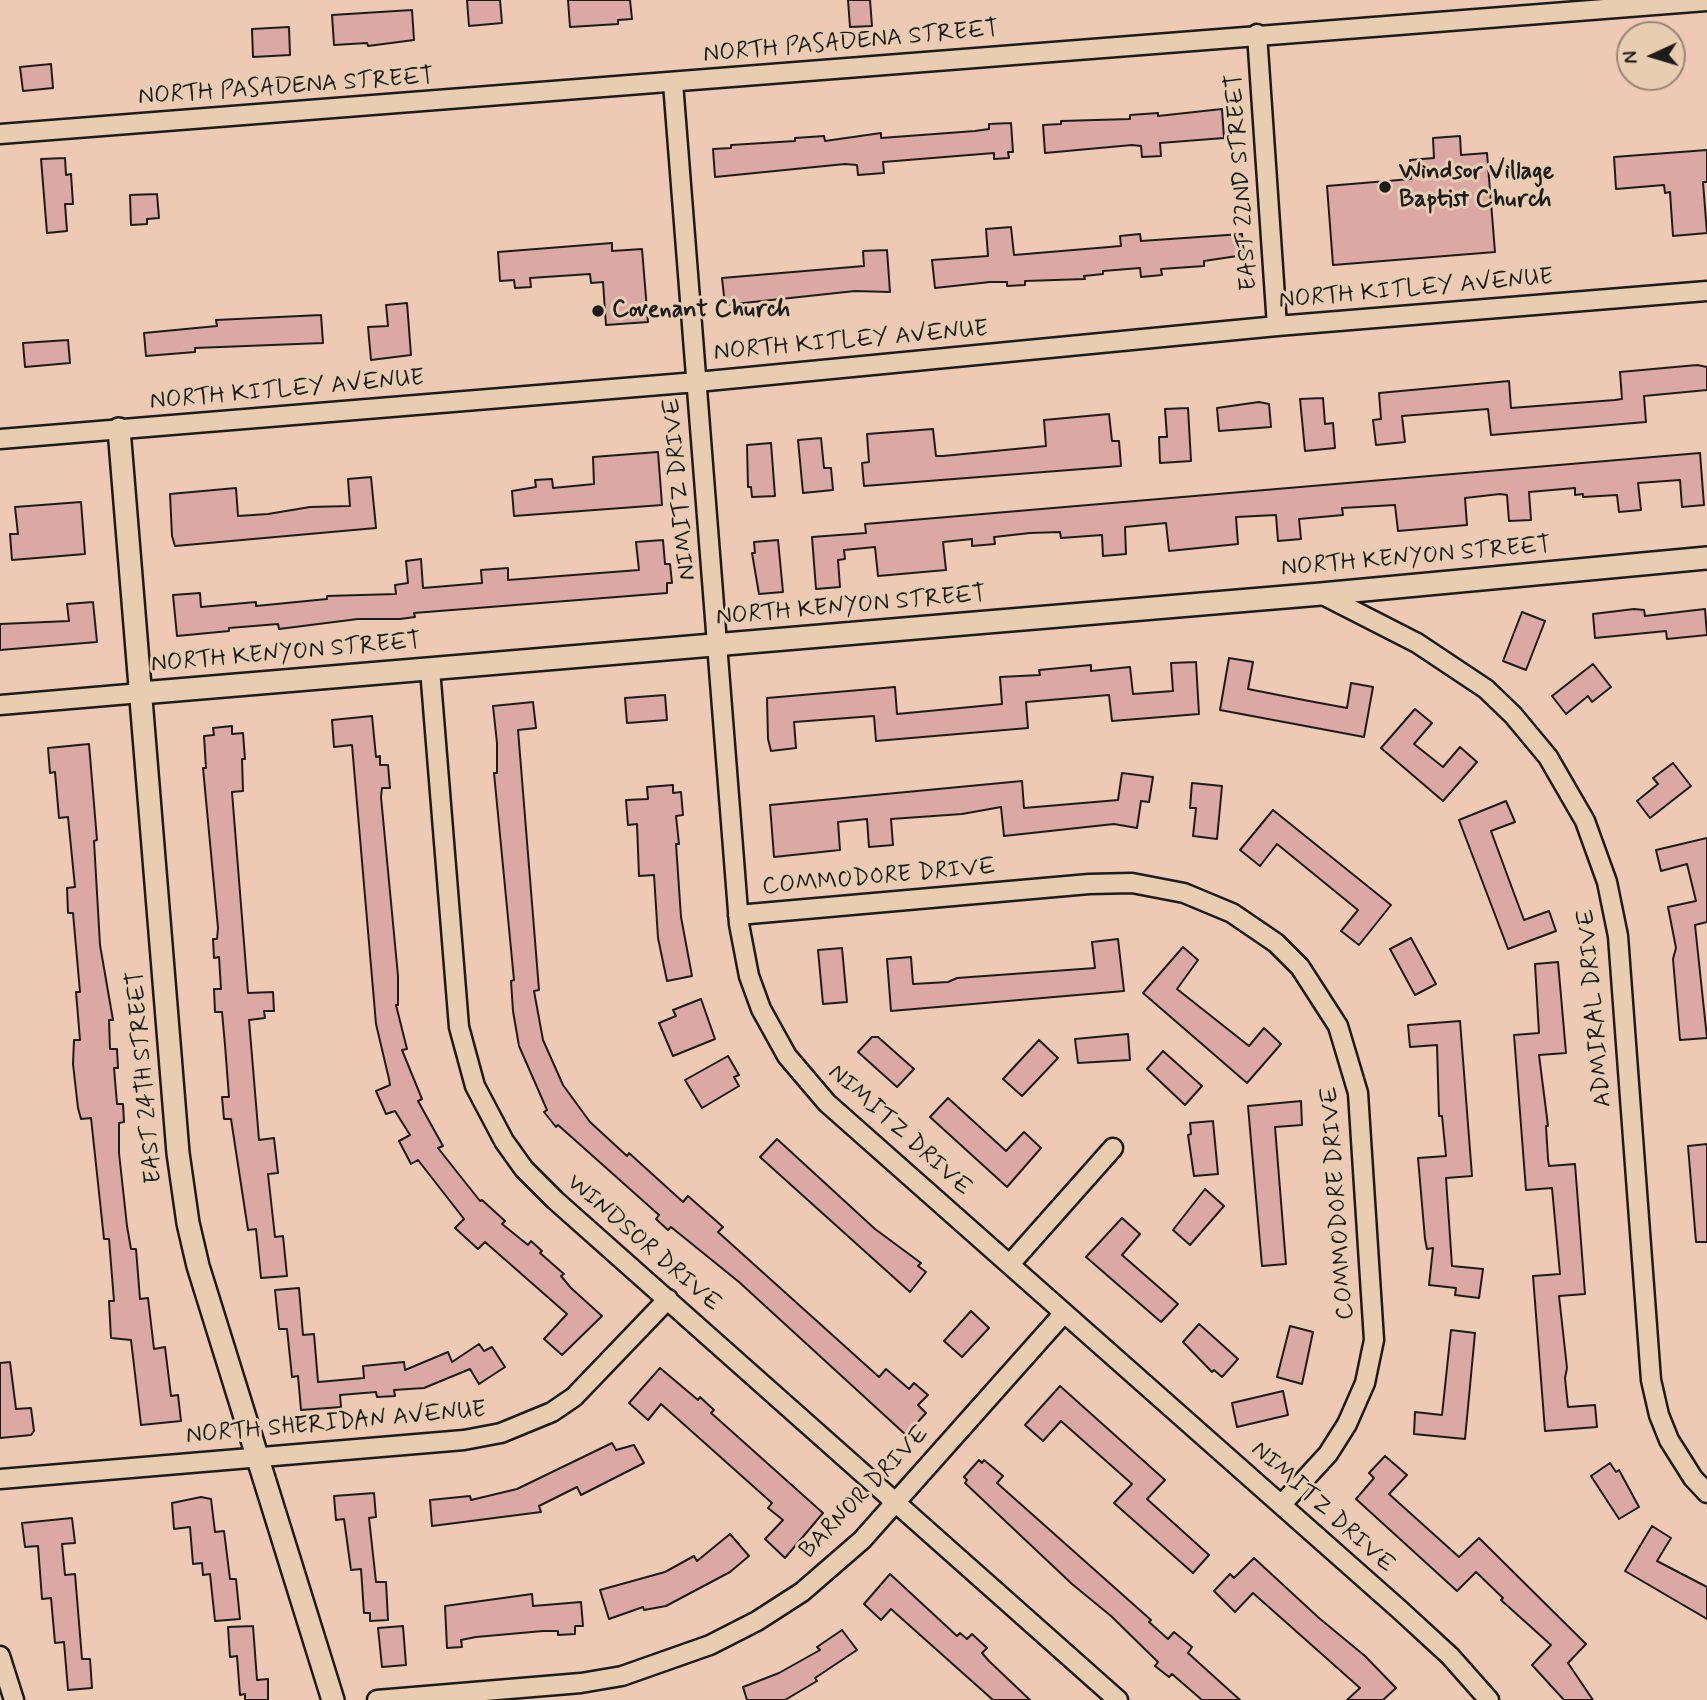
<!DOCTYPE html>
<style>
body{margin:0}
#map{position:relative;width:1707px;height:1700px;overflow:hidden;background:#eec9b3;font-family:Mynerve,sans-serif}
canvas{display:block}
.north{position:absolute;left:1616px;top:21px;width:70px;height:70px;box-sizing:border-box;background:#e9cdb0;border:2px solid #978675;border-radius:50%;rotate:266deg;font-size:19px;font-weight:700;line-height:28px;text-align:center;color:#1c1c1c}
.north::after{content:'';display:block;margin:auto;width:24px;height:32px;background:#1c1c1c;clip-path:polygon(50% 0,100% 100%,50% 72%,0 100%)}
</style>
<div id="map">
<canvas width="1707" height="1700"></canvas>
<div class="north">N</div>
</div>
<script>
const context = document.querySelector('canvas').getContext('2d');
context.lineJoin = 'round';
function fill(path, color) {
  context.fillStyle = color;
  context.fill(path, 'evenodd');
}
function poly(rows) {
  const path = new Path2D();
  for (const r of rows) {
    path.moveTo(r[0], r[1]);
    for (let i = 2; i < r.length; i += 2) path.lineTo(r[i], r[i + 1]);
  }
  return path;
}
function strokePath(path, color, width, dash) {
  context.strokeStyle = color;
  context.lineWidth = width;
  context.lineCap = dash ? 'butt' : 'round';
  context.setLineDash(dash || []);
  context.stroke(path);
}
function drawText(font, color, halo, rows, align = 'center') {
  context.font = font + ' Mynerve,sans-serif';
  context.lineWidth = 6;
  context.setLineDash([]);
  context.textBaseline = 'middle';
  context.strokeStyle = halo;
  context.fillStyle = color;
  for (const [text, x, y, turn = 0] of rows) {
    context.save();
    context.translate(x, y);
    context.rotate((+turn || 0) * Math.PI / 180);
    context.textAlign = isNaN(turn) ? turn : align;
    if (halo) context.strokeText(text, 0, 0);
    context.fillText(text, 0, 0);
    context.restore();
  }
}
const building = poly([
 [467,0,500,0,502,23,469,26,467,0],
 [568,0,630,0,632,19,618,20,618,24,570,27,568,0],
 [848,0,870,0,872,26,850,27,848,0],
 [412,10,414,40,368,46,367,43,334,45,332,15,412,10],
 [289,27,290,55,253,57,252,29,289,27],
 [51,64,53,88,23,91,20,67,51,64],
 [1222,109,1224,138,1160,143,1161,156,1142,157,1141,146,1132,145,1045,153,1043,125,1061,124,1061,121,1130,119,1130,115,1158,113,1158,116,1222,109],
 [1011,123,1013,152,1008,152,1009,158,994,159,994,153,883,162,884,173,858,175,857,165,845,164,715,177,713,149,731,148,731,145,795,141,795,138,824,136,825,141,881,133,881,138,975,131,989,129,989,124,1011,123],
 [1460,136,1461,155,1487,153,1495,252,1333,265,1327,186,1411,179,1410,160,1434,158,1433,138,1460,136],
 [1707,150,1707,182,1703,182,1707,233,1673,236,1670,192,1665,193,1664,185,1616,189,1614,157,1707,150],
 [65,158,66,175,71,174,73,204,65,204,67,231,47,233,41,159,65,158],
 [157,194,159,218,147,219,147,224,131,225,130,195,157,194],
 [1011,227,1014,255,1121,246,1120,236,1140,234,1141,241,1242,234,1244,255,1204,261,1204,266,1161,269,1162,275,1141,277,1140,268,1103,271,1103,274,1084,276,1085,279,1025,281,1025,285,1007,286,1007,282,990,282,935,288,932,260,988,256,986,229,1011,227],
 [612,243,612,251,642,249,648,322,606,325,603,282,591,283,590,274,530,278,531,287,515,288,514,280,500,281,498,252,612,243],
 [887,250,890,292,855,291,725,305,722,278,864,266,863,251,887,250],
 [407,303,411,355,371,360,368,327,388,326,386,305,407,303],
 [321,315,323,343,195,348,195,352,146,356,144,333,217,326,216,320,321,315],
 [68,340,70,363,25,367,23,343,68,340],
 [1697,365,1707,367,1707,390,1644,396,1646,422,1491,435,1488,409,1402,416,1405,442,1376,445,1373,420,1381,419,1379,393,1509,381,1511,408,1615,400,1622,399,1620,372,1697,365],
 [1323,398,1325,424,1333,423,1335,448,1305,451,1300,399,1323,398],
 [1259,402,1269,404,1271,427,1219,431,1217,408,1259,402],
 [1188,408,1191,461,1160,463,1159,437,1167,437,1165,409,1188,408],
 [1109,414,1112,441,1119,441,1121,466,864,486,862,463,869,462,867,434,933,429,936,456,943,456,1046,446,1044,420,1109,414],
 [821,438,824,468,831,468,833,490,803,493,798,440,821,438],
 [771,443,775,496,752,497,751,487,748,487,747,445,771,443],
 [658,452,662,505,514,516,512,491,536,487,535,480,552,479,553,488,594,484,593,457,658,452],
 [1700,453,1704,505,1682,507,1680,480,1638,483,1641,510,1619,512,1617,495,1583,497,1583,494,1575,495,1575,488,1529,492,1531,520,1509,521,1507,495,1500,494,1465,498,1467,525,1398,531,1395,505,1342,508,1343,515,1299,519,1301,539,1278,541,1276,515,1236,517,1238,544,1169,551,1166,523,1125,527,1126,554,1103,556,1102,535,1061,538,1060,532,1030,533,994,537,995,544,972,546,972,539,943,542,946,570,878,576,875,547,844,550,845,559,838,560,840,587,816,589,812,537,866,533,865,524,1700,453],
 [371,477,376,528,175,546,172,536,170,494,236,488,238,516,268,514,310,507,350,506,348,479,371,477],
 [81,502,85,554,12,560,10,534,18,534,15,507,81,502],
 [663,540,665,564,670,564,672,583,667,583,667,593,414,613,415,617,400,619,358,619,279,629,278,624,229,628,229,631,177,636,173,595,200,593,201,607,256,602,256,606,327,599,327,596,396,594,395,585,408,583,406,561,421,559,423,588,482,583,481,570,508,568,508,580,639,570,636,542,663,540],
 [778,540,783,592,759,594,752,553,755,553,754,542,778,540],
 [93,602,97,642,0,650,0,624,69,621,67,604,93,602],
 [1634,609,1644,610,1645,616,1705,609,1707,635,1667,639,1666,631,1595,638,1593,614,1634,609],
 [1522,612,1545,621,1526,670,1503,661,1522,612],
 [1229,658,1253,662,1248,689,1309,701,1347,708,1351,683,1373,687,1364,737,1220,710,1229,658],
 [1196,662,1199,714,1112,721,1109,695,1026,702,1028,728,876,741,874,716,794,722,796,748,771,751,768,739,767,698,895,687,897,714,1002,704,1000,677,1040,675,1039,670,1091,665,1091,671,1130,667,1133,694,1173,691,1171,663,1196,662],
 [1593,664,1611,687,1592,702,1588,696,1566,714,1552,696,1593,664],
 [665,695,667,720,627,723,625,698,665,695],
 [533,702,536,728,518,730,539,990,534,991,543,1040,563,1085,590,1122,627,1156,629,1153,683,1202,688,1196,723,1227,718,1232,879,1377,886,1369,909,1389,914,1383,928,1395,918,1405,926,1413,906,1435,739,1282,671,1227,668,1230,656,1219,659,1215,558,1125,556,1127,544,1112,547,1110,519,1046,513,1011,511,981,514,980,494,773,497,773,497,743,493,706,533,702],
 [1415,709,1432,723,1414,744,1443,767,1460,747,1477,762,1443,801,1381,748,1415,709],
 [372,716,376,757,380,756,380,765,388,765,390,788,382,788,381,797,398,976,398,1005,396,1005,407,1049,402,1050,422,1099,418,1101,443,1146,438,1148,480,1201,482,1200,505,1221,502,1224,528,1245,531,1241,542,1251,540,1253,564,1274,561,1276,571,1288,602,1316,562,1355,544,1339,567,1314,485,1242,478,1249,455,1228,464,1219,418,1160,411,1164,399,1141,410,1135,395,1111,386,1114,376,1091,390,1085,389,1079,376,1024,352,745,334,747,332,720,372,716],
 [232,726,232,734,243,733,245,759,242,759,243,791,232,792,248,993,273,992,274,1011,264,1011,265,1018,249,1020,259,1140,274,1138,278,1173,268,1174,275,1237,283,1236,287,1276,261,1278,256,1229,248,1230,231,1119,224,1119,222,1097,229,1097,225,1045,222,1012,215,1012,214,989,221,989,219,957,214,958,213,939,217,939,218,928,203,768,206,768,204,736,214,735,213,728,232,726],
 [89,744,97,840,94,841,100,945,113,1020,109,1020,110,1049,117,1049,118,1068,114,1068,117,1104,123,1104,124,1122,119,1123,119,1153,127,1226,131,1249,136,1249,140,1299,148,1298,154,1349,165,1347,171,1396,178,1395,181,1421,141,1425,131,1340,111,1338,109,1301,114,1301,109,1239,104,1239,91,1118,81,1119,78,1108,73,1064,74,1040,80,1040,76,992,80,992,73,913,68,913,67,888,75,887,68,817,59,818,55,772,50,773,48,748,89,744],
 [1673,763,1691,786,1650,818,1637,801,1658,784,1653,778,1673,763],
 [1122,773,1153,777,1149,802,1141,801,1137,828,1114,824,1004,836,1001,807,962,814,891,819,893,845,869,847,867,819,838,822,840,850,774,857,770,805,1022,781,1024,808,1118,800,1122,773],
 [1192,783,1222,786,1217,839,1193,836,1196,808,1190,808,1192,783],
 [673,785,673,793,681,792,683,815,676,816,679,844,676,844,681,917,692,976,667,981,658,938,654,875,639,876,637,824,628,825,626,800,648,799,647,787,673,785],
 [1506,801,1515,822,1491,831,1512,888,1524,920,1549,911,1556,931,1508,949,1459,820,1506,801],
 [1273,810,1391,905,1359,945,1341,931,1358,910,1277,844,1260,866,1240,850,1273,810],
 [1707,838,1707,922,1695,925,1707,1038,1680,1040,1673,959,1676,948,1668,907,1696,901,1687,864,1661,871,1656,850,1707,838],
 [1411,938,1436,984,1415,995,1390,949,1411,938],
 [1118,939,1124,991,891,1011,887,959,911,957,913,984,948,982,957,978,1095,968,1092,942,1118,939],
 [1183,947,1198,960,1177,989,1249,1046,1264,1028,1281,1044,1247,1083,1143,993,1183,947],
 [842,948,847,1002,823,1004,818,950,842,948],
 [1558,962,1566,1053,1539,1055,1548,1126,1546,1126,1548,1159,1549,1166,1575,1164,1585,1294,1559,1296,1567,1368,1565,1378,1568,1407,1595,1405,1597,1427,1545,1431,1533,1276,1560,1274,1552,1188,1526,1190,1514,1035,1539,1033,1535,964,1558,962],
 [701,999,715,1039,673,1056,659,1023,676,1016,673,1010,701,999],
 [1460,1021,1472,1176,1446,1178,1452,1266,1483,1269,1479,1298,1455,1295,1456,1288,1429,1285,1433,1248,1427,1249,1425,1239,1418,1158,1446,1156,1442,1116,1439,1116,1437,1045,1410,1047,1408,1025,1460,1021],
 [1128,1034,1130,1060,1078,1063,1075,1039,1128,1034],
 [872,1037,878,1037,914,1069,897,1087,858,1052,872,1037],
 [1039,1040,1058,1058,1022,1096,1003,1079,1039,1040],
 [1163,1051,1202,1086,1185,1105,1147,1069,1163,1051],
 [728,1056,739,1075,734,1077,739,1086,702,1108,685,1080,728,1056],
 [948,1098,1006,1151,1024,1132,1041,1148,1007,1187,930,1117,948,1098],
 [1301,1101,1302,1125,1275,1127,1286,1264,1262,1266,1248,1106,1301,1101],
 [1213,1121,1218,1174,1194,1176,1188,1135,1191,1134,1190,1123,1213,1121],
 [777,1139,875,1229,921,1263,918,1266,926,1272,910,1292,760,1157,777,1139],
 [1707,1144,1707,1242,1696,1242,1688,1146,1707,1144],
 [1205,1189,1224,1206,1190,1245,1173,1230,1205,1189],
 [1122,1218,1140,1234,1122,1255,1178,1304,1161,1322,1086,1257,1122,1218],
 [299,1288,303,1335,314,1334,318,1382,364,1378,363,1366,404,1362,405,1370,448,1352,452,1362,479,1344,484,1351,492,1347,505,1367,479,1384,470,1369,424,1388,394,1390,395,1396,377,1397,376,1392,340,1395,341,1407,301,1410,298,1376,292,1377,287,1329,279,1329,275,1290,299,1288],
 [971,1311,989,1328,962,1357,944,1341,971,1311],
 [1199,1324,1238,1359,1222,1377,1214,1370,1212,1372,1183,1342,1199,1324],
 [1290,1326,1313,1332,1302,1384,1277,1377,1290,1326],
 [1451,1330,1475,1333,1465,1439,1414,1434,1415,1412,1442,1415,1451,1330],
 [10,1362,16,1409,31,1408,34,1431,31,1435,0,1438,0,1363,10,1362],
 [660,1368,698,1400,700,1397,714,1410,711,1413,719,1420,823,1513,785,1558,765,1539,783,1520,768,1508,772,1503,661,1404,648,1420,629,1403,660,1368],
 [1060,1386,1165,1480,1147,1499,1209,1555,1193,1573,1114,1503,1132,1484,1061,1421,1043,1441,1025,1425,1060,1386],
 [1283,1391,1288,1415,1237,1427,1232,1403,1283,1391],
 [612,1443,616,1450,634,1445,644,1463,581,1495,577,1487,539,1506,541,1512,432,1526,430,1500,470,1496,471,1500,517,1489,612,1443],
 [1385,1456,1407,1475,1389,1494,1459,1557,1479,1538,1586,1644,1568,1663,1593,1700,1564,1700,1532,1665,1551,1645,1501,1600,1503,1598,1476,1572,1457,1591,1356,1499,1374,1478,1369,1473,1385,1456],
 [979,1460,982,1463,984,1460,1003,1476,997,1483,1151,1620,1149,1622,1168,1639,1174,1632,1192,1647,1188,1653,1240,1700,1202,1700,1172,1674,1169,1677,1155,1666,1158,1662,1111,1616,1072,1584,965,1483,967,1480,964,1477,979,1460],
 [1610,1463,1616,1472,1619,1470,1639,1507,1619,1519,1591,1476,1610,1463],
 [374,1493,376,1517,369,1518,376,1582,386,1582,388,1620,370,1621,370,1613,364,1613,361,1569,351,1570,344,1519,336,1520,334,1496,374,1493],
 [201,1497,211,1499,215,1532,224,1531,230,1579,236,1579,240,1619,215,1621,210,1574,203,1575,202,1563,193,1564,190,1527,174,1529,172,1503,201,1497],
 [72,1518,75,1543,62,1544,65,1575,75,1574,82,1659,90,1659,92,1688,68,1690,64,1642,55,1643,51,1598,42,1599,38,1546,25,1547,22,1523,72,1518],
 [1652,1526,1671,1538,1657,1561,1707,1587,1707,1619,1625,1571,1652,1526],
 [730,1534,749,1556,730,1572,666,1606,644,1610,643,1607,609,1619,600,1590,665,1572,694,1556,697,1561,730,1534],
 [1254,1558,1319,1618,1365,1656,1396,1688,1383,1700,1347,1700,1360,1688,1253,1593,1235,1612,1214,1591,1230,1574,1234,1578,1254,1558],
 [890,1574,957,1636,960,1633,967,1639,972,1634,987,1648,982,1653,989,1661,1030,1700,993,1700,891,1609,881,1620,864,1604,890,1574],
 [532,1594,533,1606,581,1602,583,1626,575,1626,575,1634,558,1635,558,1631,543,1631,476,1637,461,1640,462,1647,447,1648,445,1606,532,1594],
 [253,1626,257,1680,268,1679,268,1700,245,1700,245,1694,240,1695,237,1656,230,1657,228,1627,253,1626],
 [403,1626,406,1665,382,1667,378,1628,403,1626],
 [842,1630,857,1650,815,1678,817,1681,785,1700,747,1700,743,1687,779,1673,820,1650,817,1647,842,1630]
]);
fill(building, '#dca8a3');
strokePath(building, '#1c1c1c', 2);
const minor = poly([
 [1257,34,1277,326],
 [673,83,739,924,749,976,761,1009,787,1056,827,1103,1400,1610,1450,1656,1489,1700],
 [0,134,1707,1],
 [0,439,697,382,1277,326,1707,291],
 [1321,594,1417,643,1486,689,1513,715,1548,757,1585,821,1607,882,1618,936,1651,1380,1659,1415,1669,1440,1693,1478,1707,1493],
 [430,669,459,1027,475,1086,504,1141,524,1169,555,1200,1118,1700],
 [0,705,141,693],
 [738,915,1089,884,1132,883,1184,893,1232,913,1276,943,1300,967,1338,1026,1358,1093,1374,1340,1365,1383,1347,1424,1328,1454,1282,1504],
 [1010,1264,1113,1148],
 [0,1479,464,1440,501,1433,552,1412,574,1397,668,1299],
 [0,1656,14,1700],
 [377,1700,581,1683,622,1676,710,1645,757,1621,802,1592,862,1540,1064,1313]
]);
const tertiary = poly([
 [119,429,178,1153,188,1223,198,1266,333,1700],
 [141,693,1321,594,1707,558]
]);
strokePath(minor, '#1c1c1c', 23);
strokePath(tertiary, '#1c1c1c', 26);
strokePath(minor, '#e9cdb0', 18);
strokePath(tertiary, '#e9cdb0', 21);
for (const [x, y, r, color] of [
 [1385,187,7,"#1c1c1c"],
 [598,311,7,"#1c1c1c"]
]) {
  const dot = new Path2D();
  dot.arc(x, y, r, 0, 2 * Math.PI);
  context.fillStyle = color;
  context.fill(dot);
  strokePath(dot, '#e9cdb0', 2.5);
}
drawText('24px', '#1c1c1c', '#e9cdb0', [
 ["NORTH PASADENA STREET",851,43,-5],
 ["NORTH PASADENA STREET",286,88,-4],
 ["EAST 22ND STREET",1243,182,-94],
 ["NORTH KITLEY AVENUE",1416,290,-5],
 ["NORTH KITLEY AVENUE",851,342,-5],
 ["NORTH KITLEY AVENUE",287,391,-5],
 ["NIMITZ DRIVE",681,489,-95],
 ["NORTH KENYON STREET",1416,558,-5],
 ["NORTH KENYON STREET",851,607,-5],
 ["NORTH KENYON STREET",286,654,-5],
 ["COMMODORE DRIVE",879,878,-5],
 ["ADMIRAL DRIVE",1596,1008,-95],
 ["EAST 24TH STREET",146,1077,-95],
 ["NIMITZ DRIVE",899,1131,42],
 ["COMMODORE DRIVE",1339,1203,-94],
 ["WINDSOR DRIVE",643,1244,41],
 ["NORTH SHERIDAN AVENUE",336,1424,-5],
 ["BARNOR DRIVE",865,1493,-46],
 ["NIMITZ DRIVE",1322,1508,42]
]);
drawText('bold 24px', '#1c1c1c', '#e9cdb0', [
 ["Windsor Village",1399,173],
 ["Baptist Church",1399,201],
 ["Covenant Church",612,311]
], 'left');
</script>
